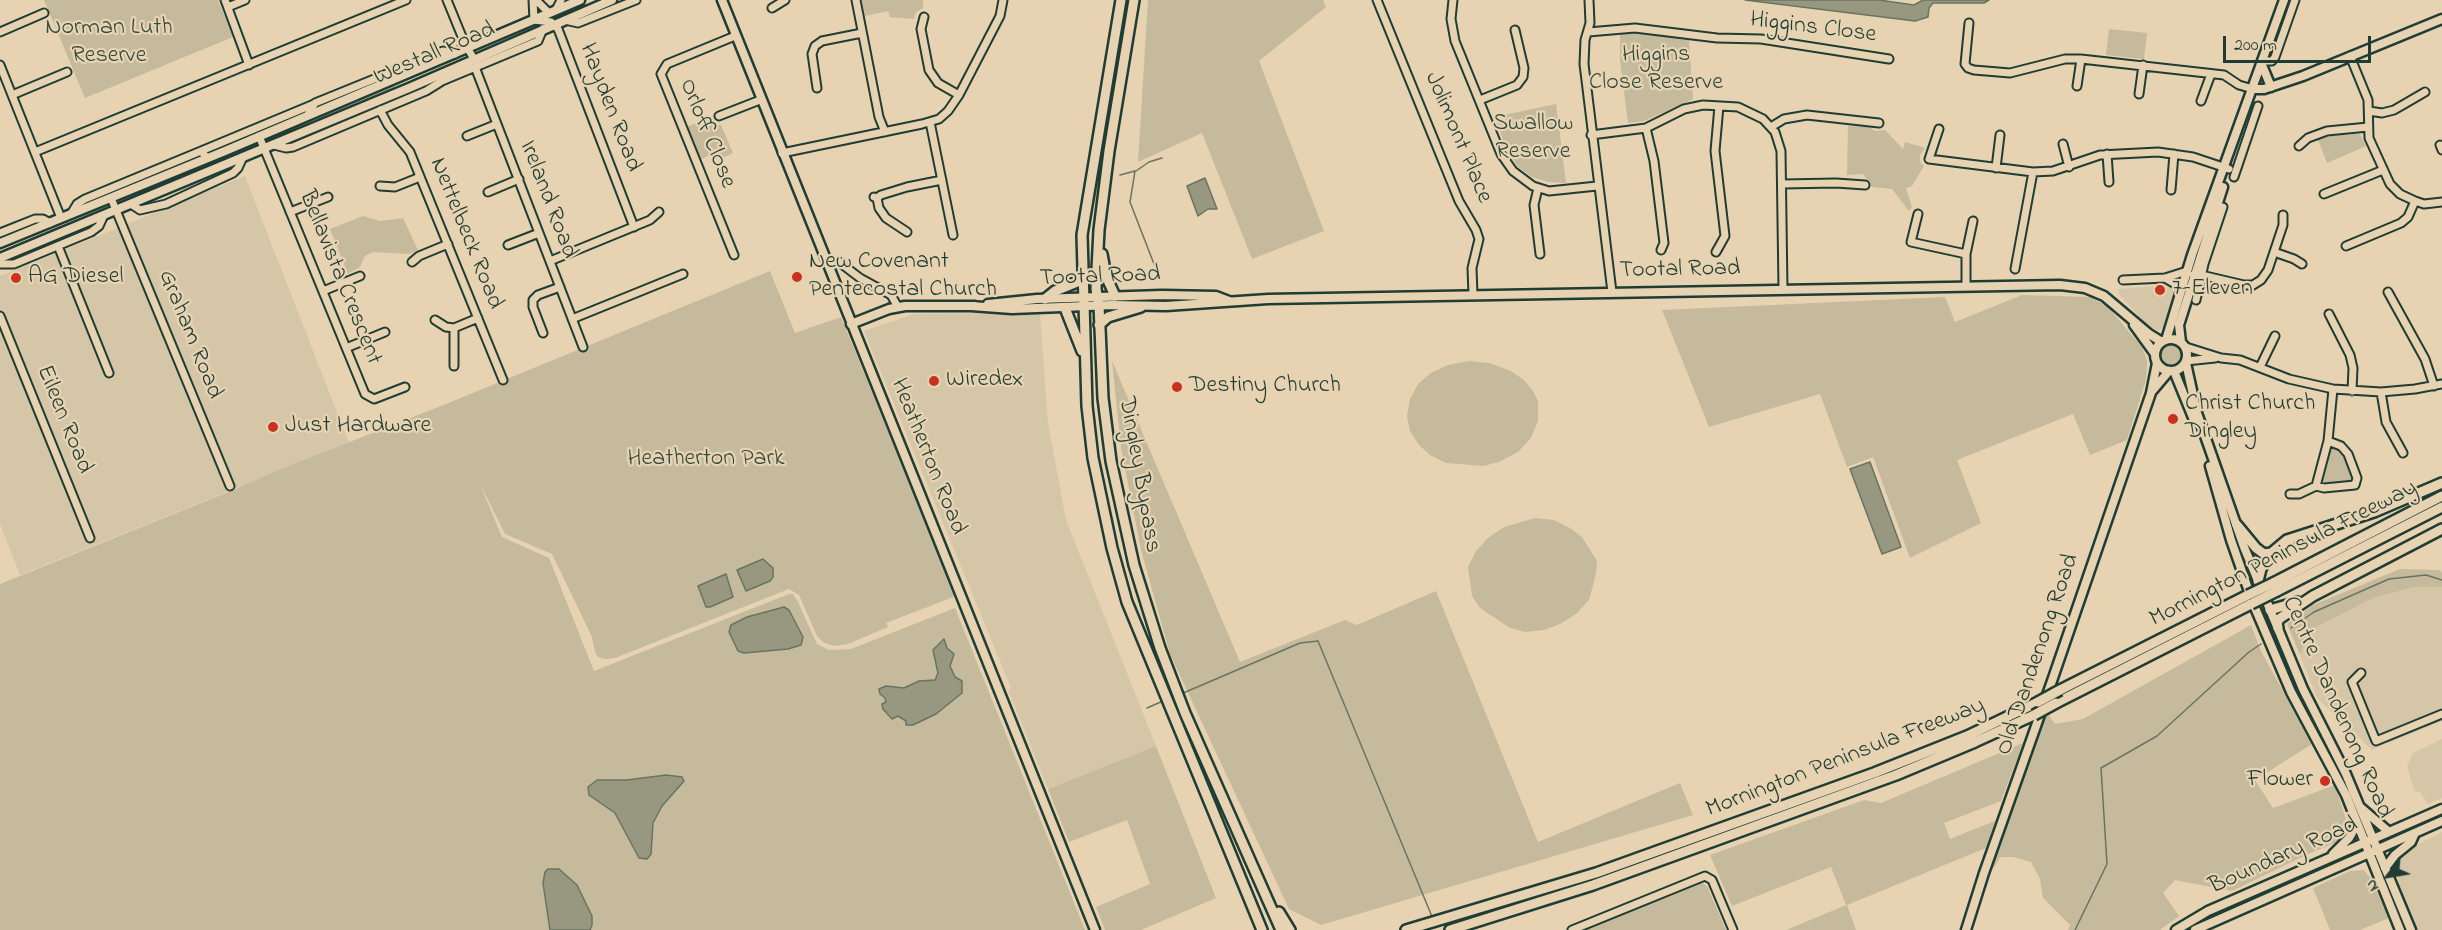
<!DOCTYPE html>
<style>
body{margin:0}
#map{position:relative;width:2442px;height:930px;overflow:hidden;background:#e7d3b2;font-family:"Indie Flower",sans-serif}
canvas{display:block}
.north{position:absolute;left:2358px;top:846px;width:60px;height:60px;-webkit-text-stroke:4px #e7d3b2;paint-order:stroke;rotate:239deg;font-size:16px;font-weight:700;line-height:24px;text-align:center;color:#1f3d34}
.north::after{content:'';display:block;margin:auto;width:21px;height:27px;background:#1f3d34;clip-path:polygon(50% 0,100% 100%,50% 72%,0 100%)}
.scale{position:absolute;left:2223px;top:36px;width:148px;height:27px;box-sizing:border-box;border:3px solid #1f3d34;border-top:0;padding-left:8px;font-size:18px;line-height:21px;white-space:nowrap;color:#1f3d34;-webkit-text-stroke:4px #e7d3b2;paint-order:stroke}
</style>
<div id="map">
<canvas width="2442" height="930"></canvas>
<div class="north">N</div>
<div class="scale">200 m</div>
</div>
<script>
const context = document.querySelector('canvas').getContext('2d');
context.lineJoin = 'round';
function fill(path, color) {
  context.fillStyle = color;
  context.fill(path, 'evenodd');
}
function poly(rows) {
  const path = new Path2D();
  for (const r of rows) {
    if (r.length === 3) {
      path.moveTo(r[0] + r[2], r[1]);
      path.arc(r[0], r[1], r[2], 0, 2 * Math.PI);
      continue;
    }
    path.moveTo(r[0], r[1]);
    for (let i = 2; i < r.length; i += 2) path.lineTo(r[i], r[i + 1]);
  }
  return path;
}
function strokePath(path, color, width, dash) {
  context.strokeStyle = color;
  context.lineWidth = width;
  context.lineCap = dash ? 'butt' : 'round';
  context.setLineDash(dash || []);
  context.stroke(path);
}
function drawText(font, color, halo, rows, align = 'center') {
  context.font = font + ' "Indie Flower",sans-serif';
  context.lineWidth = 4.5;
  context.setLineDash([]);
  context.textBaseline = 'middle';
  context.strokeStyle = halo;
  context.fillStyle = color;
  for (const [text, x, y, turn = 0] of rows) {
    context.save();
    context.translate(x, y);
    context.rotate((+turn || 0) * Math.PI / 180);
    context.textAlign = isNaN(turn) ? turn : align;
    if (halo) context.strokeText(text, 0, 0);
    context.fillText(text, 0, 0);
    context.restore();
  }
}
fill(poly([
 [245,176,349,443,20,575,0,524,0,276],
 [2167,285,2172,287,2174,292,2164,326,2159,331,2145,323,2119,294,2118,289],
 [1040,313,1048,423,1066,520,1156,746,1048,789,1008,690,1011,688,864,331,914,314],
 [2414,587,2442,587,2442,721,2372,750,2317,698,2300,655,2310,630,2373,598],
 [2442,739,2442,798,2428,804,2420,792,2414,791,2407,766,2413,753],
 [2442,832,2442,930,2418,930,2399,884,2397,864,2398,859,2411,848]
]), '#d6c6a8');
fill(poly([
 [44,0,218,0,233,37,85,98],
 [862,0,923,0,923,8,916,12,914,19,890,17,888,11,865,16],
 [1125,0,1130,0,1095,203,1092,202],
 [1148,0,1323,0,1326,7,1259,61,1324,231,1252,259,1202,133,1138,162],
 [2109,29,2147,33,2144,59,2106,55],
 [1641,31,1689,39,1693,99,1644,121,1628,123,1620,60,1620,33],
 [393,85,395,89,318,122,318,116],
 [1556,104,1566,183,1548,182,1532,177,1518,167,1507,150,1494,117],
 [712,119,716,124,721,125,733,153,722,158,719,152,701,159,687,126],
 [1848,126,1869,127,1875,131,1885,130,1903,149,1905,142,1925,148,1920,155,1920,162,1924,166,1912,186,1906,188,1912,207,1909,211,1892,189,1872,187,1863,174,1847,175],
 [2360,134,2366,146,2327,163,2318,140,2334,135],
 [363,216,380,221,403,218,418,250,409,254,373,252,365,256,360,267,348,274,330,229],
 [770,271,795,333,841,317,956,596,886,623,888,627,848,644,834,646,823,642,817,636,799,595,789,589,615,658,606,659,598,657,595,652,592,637,552,554,505,534,479,482,502,537,549,558,594,671,789,594,793,594,797,600,817,644,829,650,851,649,955,608,1085,930,0,930,0,584,231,491,281,469,446,404],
 [2022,295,2090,297,2108,307,2142,347,2147,361,2146,380,2127,440,2090,455,2073,414,1957,460,1981,523,1910,558,1873,457,1847,467,1820,394,1709,427,1662,310,1945,297,1955,322],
 [2172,355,13],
 [1112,361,1240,662,1345,620,1357,625,1436,591,1538,842,1680,783,1693,815,1321,925,1289,909,1170,654,1141,550,1121,448],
 [1469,361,1489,363,1511,371,1524,380,1533,391,1538,401,1538,421,1531,438,1518,452,1499,462,1483,466,1446,463,1430,455,1419,445,1410,431,1407,416,1410,399,1418,384,1431,373,1448,365],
 [2332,445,2344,451,2355,482,2326,486,2320,485,2328,447],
 [1535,518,1554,520,1570,528,1582,537,1597,561,1596,574,1589,600,1576,614,1560,624,1544,630,1525,632,1510,628,1480,608,1472,596,1468,567,1476,551,1488,538,1504,527],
 [2400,569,2440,570,2442,573,2442,587,2414,587,2373,598,2310,630,2300,655,2287,624,2313,605],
 [2251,625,2261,651,2312,744,2255,780,2273,808,2335,785,2348,826,2347,833,2337,842,2306,855,2232,891,2175,880,2163,893,2179,916,2160,930,2068,930,2070,925,2043,898,2040,879,2031,862,2013,857,2000,857,1994,868,1991,866,2031,756,2042,718,2048,714,2055,724,2083,719],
 [2023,743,2001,801,1944,823,1950,839,1995,821,1986,848,1847,905,1856,930,1786,930,1846,905,1831,867,1732,906,1710,855,1864,800,1881,803],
 [1156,746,1216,898,1141,930,1105,930,1096,907,1150,884,1127,820,1069,842,1048,789],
 [2364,870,2371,879,2389,918,2360,930,2330,930,2313,888,2350,871],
 [1701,882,1707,886,1726,930,1580,930,1669,893]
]), '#c6ba9d');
const water = poly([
 [1745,0,1879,0,1914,5,1923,0,1989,0,1984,3,1933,3,1929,8,1928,17,1915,21,1745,0],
 [1205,178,1217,209,1208,209,1198,216,1187,186,1205,178],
 [1870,462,1901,547,1882,554,1850,469,1870,462],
 [763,559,773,568,773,577,770,581,746,591,737,570,763,559],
 [726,574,733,597,710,607,706,607,698,586,726,574],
 [784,607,789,610,803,637,801,645,788,649,744,653,738,651,729,632,731,625,747,617,784,607],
 [944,639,947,648,954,654,950,666,955,677,962,681,962,693,936,714,913,725,906,725,906,721,898,716,892,719,883,709,882,704,886,702,885,698,880,694,879,689,886,686,904,688,919,681,935,680,938,673,933,650,944,639],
 [666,775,682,777,684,781,662,806,653,823,651,854,647,859,639,858,615,813,589,795,588,787,597,780,627,780,666,775],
 [548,869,559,869,577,885,592,916,592,925,590,930,550,930,543,883,545,872,548,869]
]);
fill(water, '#989880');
strokePath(water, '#687462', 1.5);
strokePath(poly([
 [1136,171,1149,162,1162,158],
 [1120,175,1135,171,1130,202,1159,277],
 [2291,628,2314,612,2389,579,2426,575,2442,580],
 [1181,694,1300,643,1318,641,1433,919],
 [1147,708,1163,701],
 [2075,930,2107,864,2101,768,2157,736,2249,652,2261,644]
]), '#687462', 1.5);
const minor = poly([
 [225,0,249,65],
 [447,0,465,44,474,59],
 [533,0,534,20,551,22,558,29,634,227],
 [536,0,549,13],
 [856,0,879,117,885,132],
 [1377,0,1459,201,1476,230,1479,239,1472,268,1473,295],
 [1453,0,1451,19,1455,41,1501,154,1513,171,1533,186,1549,191,1597,186],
 [1589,0,1590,23,1585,40,1584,64,1612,292],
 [228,7,245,0],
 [772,8,785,0],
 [556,10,561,0],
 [924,17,921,29,929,70,938,83,959,95],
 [565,20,578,23,636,0],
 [1969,23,1965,64,1968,68,1974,70,2010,73,2065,59,2081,59,2224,75,2239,85,2253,89],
 [0,32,44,13],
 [1588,32,1635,28,1717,38,1761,39,1889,59],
 [2350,56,2368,100,2369,138,2390,184,2400,194,2415,201,2424,204,2442,202],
 [2263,61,2272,61,2275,57,2295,0],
 [0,65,61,218],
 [475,67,583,347],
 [2077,86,2081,59],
 [817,88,812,54,815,46,822,41,862,33],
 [2139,94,2143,65],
 [12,95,67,72],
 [1480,100,1517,85,1523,77,1524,68,1515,30],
 [2201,101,2211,74],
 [380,110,388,125,410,152,503,380],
 [2369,111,2382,113,2394,110,2425,92],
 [307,116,315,103,443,51,455,54],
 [719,116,760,100],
 [930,122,953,235],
 [1771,127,1784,119,1807,115,1879,123],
 [1646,128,1654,161,1664,243,1661,250],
 [1939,129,1929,159,2033,172,2053,171,2100,155,2158,152,2193,157,2229,169],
 [1591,135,1646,128,1684,109,1703,105,1738,107,1763,119,1775,132,1781,151,1783,289],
 [259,136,365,394,374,399,405,387],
 [467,136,497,124],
 [2063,144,2069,167],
 [274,145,286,148,293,147,426,91,442,81,538,41,543,29],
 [2440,145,2442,150],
 [2299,146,2308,138,2327,131,2368,127],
 [201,151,314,104],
 [35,152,406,0],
 [782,153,922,124,939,119,948,111,959,95,1000,16,1003,0],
 [2107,154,2109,182],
 [1996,168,2000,135],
 [2234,177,2258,106],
 [1782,184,1836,183,1865,185],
 [380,186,395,187,420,177],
 [1538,188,1534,205,1540,254],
 [2171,190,2174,154],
 [488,192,519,179],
 [2324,194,2383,170],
 [874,197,877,198,879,208,886,218,907,232],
 [111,198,230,486],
 [877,198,881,195,907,187,942,180],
 [131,204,140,210,166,204,233,173,238,168,243,157],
 [290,212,328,197],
 [71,214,77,204,85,199,201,151,207,158],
 [1918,214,1911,242,1966,254],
 [0,233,35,219,43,219,50,223],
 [508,245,539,233],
 [58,246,109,373],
 [2346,246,2401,223,2408,217,2415,201],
 [1716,252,1725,236,1715,151,1719,106],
 [2274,252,2294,259,2302,264],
 [734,255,661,74,667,64,735,36],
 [550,261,650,220,659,212],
 [412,262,419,256,448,244],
 [839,262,860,278,891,295,898,307],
 [0,264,14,264,91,232,99,226,104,215],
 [2015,269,2033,172],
 [2193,275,2197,274,2244,285,2253,285,2261,280,2268,270,2283,225,2283,215],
 [2165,278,2182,288],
 [2123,280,2165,278,2187,271],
 [1966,286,1966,254,1973,221],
 [323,291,360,276],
 [2388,292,2425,359,2434,386],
 [2196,300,2204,264,2223,207],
 [2329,314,2350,355,2353,368,2352,391],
 [0,316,90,538],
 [572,319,683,274],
 [435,320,446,327,454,328],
 [543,333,533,307,533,300,538,295,560,287],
 [2186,347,2221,358,2240,360,2289,379,2333,389,2381,392,2415,389,2442,384],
 [346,348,385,332],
 [2186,361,2215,358],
 [454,366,454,328,478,318],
 [2260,367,2275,336],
 [2381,392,2386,422,2403,453],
 [2328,441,2341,446,2348,454,2357,478,2355,485,2324,488,2316,486,2328,441,2333,389],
 [2290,494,2299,494,2316,486],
 [2361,673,2352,682,2376,741,2442,714],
 [1572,930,1705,876,1712,880,1733,930]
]);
const major = poly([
 [722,0,1095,930],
 [2262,65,2271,87],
 [2253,89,2264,89,2303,76,2442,19],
 [0,243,225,151,580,0],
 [0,258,409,88,612,0],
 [988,304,1037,299,1162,295,1216,296,1229,301],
 [971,306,1012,309,1112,305,1166,306,1268,299,2060,285,2085,288,2104,296,2149,334,2162,342],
 [851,324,889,309,905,306,975,306],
 [2134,325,2155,354],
 [2171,355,16],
 [2166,340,2192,255,2284,0],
 [2181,342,2179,325,2223,187],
 [2186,363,2197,413,2244,547,2303,689,2346,774,2411,930],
 [2174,371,2194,420],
 [2153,390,2169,371],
 [2210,466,2231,540,2253,603,2291,692,2346,795,2400,930],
 [2360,807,2389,832],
 [2333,854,2349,838,2357,824],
 [2385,868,2395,855,2411,842,2415,833],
 [1966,930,1984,873,2053,678,2151,393,2157,363],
 [2176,930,2208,911,2442,809],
 [2195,930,2442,821]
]);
const highway = poly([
 [1121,0,1082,235,1087,406,1093,458,1112,548,1127,602,1262,930],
 [1134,0,1109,151,1099,230,1096,289,1099,305,1103,398,1111,461,1134,565,1160,648,1185,713,1281,930],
 [1102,254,1106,276,1115,296],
 [1045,299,1055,291,1082,280],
 [1065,308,1082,351],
 [1099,325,1108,317,1141,307],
 [2237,525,2256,548,2264,554,2271,553],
 [2258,581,2261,569,2269,555,2287,540,2374,512,2442,483],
 [2273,583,2442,496],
 [2277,591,2442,507],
 [2270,610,2297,602],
 [2278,628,2277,623,2279,619,2313,596,2442,529],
 [2060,690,2248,595],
 [2056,703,2251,604],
 [1279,912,1290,930],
 [1406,930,1596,873,1874,773,1967,736,2038,702],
 [1450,930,1593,885,1896,775,1975,742,2034,715]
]);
strokePath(minor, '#1f3d34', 11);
strokePath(major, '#1f3d34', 13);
strokePath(highway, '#1f3d34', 14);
strokePath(minor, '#e7d3b2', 7);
strokePath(major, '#e7d3b2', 8);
strokePath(highway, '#e7d3b2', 9);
const highwayBridge = poly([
 [2248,595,2273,583],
 [2251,604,2277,591],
 [2038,702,2060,690],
 [2034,715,2056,703]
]);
strokePath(highwayBridge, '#1f3d34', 14, []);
strokePath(highwayBridge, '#e7d3b2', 9);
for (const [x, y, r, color] of [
 [797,277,6,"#c8321e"],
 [16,278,6,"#c8321e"],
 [2160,290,6,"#c8321e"],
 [934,381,6,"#c8321e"],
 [1177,387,6,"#c8321e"],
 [2173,419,6,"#c8321e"],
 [273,427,6,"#c8321e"],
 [2325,781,6,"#c8321e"]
]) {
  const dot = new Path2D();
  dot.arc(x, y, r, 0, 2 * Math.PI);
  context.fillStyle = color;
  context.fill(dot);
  strokePath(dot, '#e7d3b2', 2);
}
drawText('24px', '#304a3e', '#e7d3b2', [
 ["Norman Luth",109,29],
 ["Reserve",109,57],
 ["Higgins",1656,56],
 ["Close Reserve",1656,84],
 ["Swallow",1533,125],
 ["Reserve",1533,153],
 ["Heatherton Park",706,460]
]);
drawText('24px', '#1f3d34', '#e7d3b2', [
 ["Higgins Close",1813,29,7],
 ["Westall Road",435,55,-23],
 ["Hayden Road",609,108,69],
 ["Orloff Close",706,134,68],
 ["Jolimont Place",1457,138,67],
 ["Ireland Road",547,200,69],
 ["Nettelbeck Road",465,234,68],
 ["Tootal Road",1680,271,-1],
 ["Bellavista Crescent",339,278,68],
 ["Tootal Road",1100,278,-2],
 ["Graham Road",189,335,68],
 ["Eileen Road",63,420,68],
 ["Heatherton Road",927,457,68],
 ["Dingley Bypass",1138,475,80],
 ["Mornington Peninsula Freeway",2284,555,-27],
 ["Old Dandenong Road",2039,655,-71],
 ["Centre Dandenong Road",2336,708,66],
 ["Mornington Peninsula Freeway",1846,759,-21],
 ["Boundary Road",2284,857,-24]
]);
drawText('24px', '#1f3d34', '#e7d3b2', [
 ["New Covenant",809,263],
 ["Pentecostal Church",809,291],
 ["AG Diesel",28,278],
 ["7-Eleven",2172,290],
 ["Wiredex",946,381],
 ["Destiny Church",1189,387],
 ["Christ Church",2185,405],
 ["Dingley",2185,433],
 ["Just Hardware",285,427],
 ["Flower",2313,781,"right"]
], 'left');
</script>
